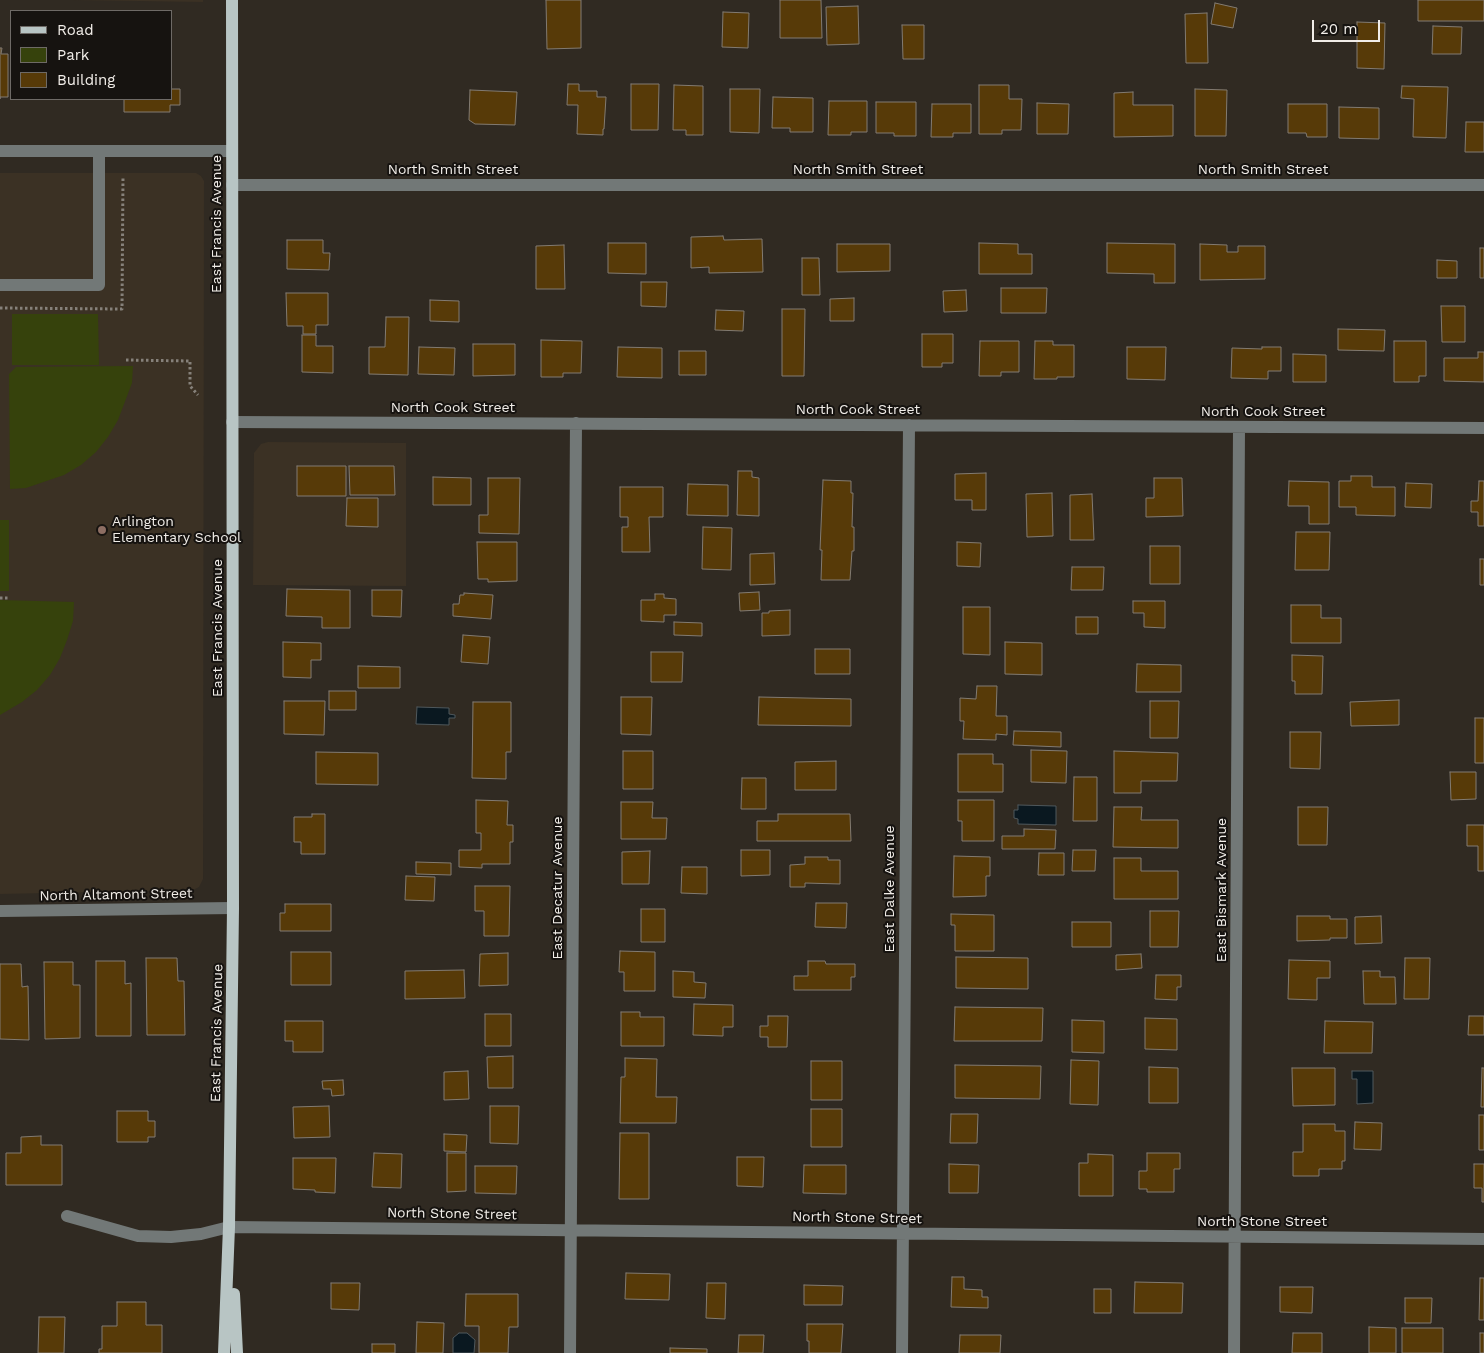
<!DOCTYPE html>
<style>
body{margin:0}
#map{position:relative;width:1484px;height:1353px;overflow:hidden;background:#302a22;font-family:"Work Sans",sans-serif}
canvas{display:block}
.legend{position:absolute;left:10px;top:10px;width:162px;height:90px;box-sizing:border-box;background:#161310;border:1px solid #6e6a66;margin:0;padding:6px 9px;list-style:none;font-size:15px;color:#f1ede8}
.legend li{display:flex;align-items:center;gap:10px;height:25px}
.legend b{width:25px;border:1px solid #6e6a66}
.scale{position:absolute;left:1312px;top:20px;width:68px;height:22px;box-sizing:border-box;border:2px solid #f1ede8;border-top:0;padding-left:6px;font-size:15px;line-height:18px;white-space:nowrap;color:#f1ede8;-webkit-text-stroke:4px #161310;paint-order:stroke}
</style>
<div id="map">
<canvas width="1484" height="1353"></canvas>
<ul class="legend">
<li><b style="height:6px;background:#b8c5c4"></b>Road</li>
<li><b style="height:14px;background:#36420c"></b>Park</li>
<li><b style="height:14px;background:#573a08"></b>Building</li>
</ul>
<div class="scale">20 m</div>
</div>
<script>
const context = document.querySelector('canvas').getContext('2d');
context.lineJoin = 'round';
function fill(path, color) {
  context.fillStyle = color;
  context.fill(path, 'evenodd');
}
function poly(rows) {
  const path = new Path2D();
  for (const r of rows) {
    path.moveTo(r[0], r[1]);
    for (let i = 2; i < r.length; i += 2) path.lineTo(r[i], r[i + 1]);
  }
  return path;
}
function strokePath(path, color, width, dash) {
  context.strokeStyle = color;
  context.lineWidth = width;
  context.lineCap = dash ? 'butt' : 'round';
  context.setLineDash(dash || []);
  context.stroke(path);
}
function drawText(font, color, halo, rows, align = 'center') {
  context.font = font + ' "Work Sans",sans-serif';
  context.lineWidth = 4;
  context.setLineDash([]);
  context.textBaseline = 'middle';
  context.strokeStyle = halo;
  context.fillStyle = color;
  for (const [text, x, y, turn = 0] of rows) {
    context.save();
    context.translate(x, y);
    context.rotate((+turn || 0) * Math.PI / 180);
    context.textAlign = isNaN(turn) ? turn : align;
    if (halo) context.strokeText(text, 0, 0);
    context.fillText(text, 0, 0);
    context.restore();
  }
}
fill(poly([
 [72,0,203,0,203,2],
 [0,173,196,173,201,176,204,181,203,879,199,887,193,890,0,894],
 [268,442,406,443,406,586,253,585,254,453,261,444]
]), '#3b3124');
fill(poly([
 [12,314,98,314,99,365,12,365],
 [133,366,132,383,118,420,108,437,96,452,81,465,64,475,26,488,10,489,9,374,16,367],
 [0,520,9,520,9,591,0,591],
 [0,600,74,602,73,621,67,640,60,658,50,675,37,690,22,702,0,715]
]), '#36420c');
const water = poly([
 [417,707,449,708,449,714,455,715,455,718,449,718,449,725,416,724,417,707],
 [1018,805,1056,806,1056,825,1018,824,1018,819,1014,818,1014,810,1018,810,1018,805],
 [1352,1071,1373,1071,1373,1103,1357,1104,1357,1079,1352,1079,1352,1071],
 [459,1333,467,1333,475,1340,474,1353,453,1353,453,1338,459,1333]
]);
fill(water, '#0a1820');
strokePath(water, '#4f585c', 1);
const building = poly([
 [546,0,581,0,581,48,547,49,546,0],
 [780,0,821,0,822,38,780,38,780,0],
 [1418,0,1484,0,1484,21,1418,21,1418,0],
 [1215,3,1237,8,1233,28,1211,24,1215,3],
 [858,6,859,44,827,45,826,7,858,6],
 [723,12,749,13,748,48,722,47,723,12],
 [1207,13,1208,63,1186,63,1185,14,1207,13],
 [1357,22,1385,23,1384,69,1357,68,1357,22],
 [902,25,924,25,924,59,903,59,902,25],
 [1433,26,1462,27,1461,54,1432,54,1433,26],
 [0,48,2,48,1,54,8,54,8,97,0,97,0,99,0,48],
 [568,84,579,84,579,91,597,91,597,97,606,97,604,129,603,129,603,135,577,134,578,105,567,105,568,84],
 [631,84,659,84,658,130,631,130,631,84],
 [674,85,703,86,703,135,686,135,686,130,673,130,674,85],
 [979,85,1009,85,1009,99,1022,99,1021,130,1002,130,1002,134,979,134,979,85],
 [1402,86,1448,87,1446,138,1413,137,1414,99,1401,98,1402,86],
 [171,89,180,89,180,105,170,105,170,112,124,112,124,99,171,99,171,89],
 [730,89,760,89,759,133,730,132,730,89],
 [1195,89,1227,90,1226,136,1195,136,1195,89],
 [470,90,517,92,515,125,475,124,469,120,470,90],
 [1133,92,1133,105,1173,105,1173,136,1114,137,1114,93,1133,92],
 [773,97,813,98,813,132,790,132,790,128,772,128,773,97],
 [829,101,867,101,867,132,851,132,851,135,828,135,829,101],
 [876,102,916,102,916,136,894,136,894,133,876,133,876,102],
 [1037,103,1069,104,1068,134,1037,134,1037,103],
 [932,104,971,104,971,133,953,133,953,137,931,137,932,104],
 [1288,104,1327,104,1327,137,1307,137,1306,133,1288,133,1288,104],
 [1339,107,1379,108,1379,139,1339,138,1339,107],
 [1466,122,1484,122,1484,152,1465,152,1466,122],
 [723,236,724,240,762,239,763,272,709,273,709,267,691,268,691,237,723,236],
 [287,240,323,240,323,253,330,253,329,270,287,269,287,240],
 [608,243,646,243,646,274,608,273,608,243],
 [979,243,1018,244,1018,254,1032,254,1032,274,979,274,979,243],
 [1107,243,1175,244,1175,283,1154,283,1154,274,1107,273,1107,243],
 [837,244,890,244,890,271,837,272,837,244],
 [1200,244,1227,245,1227,252,1238,252,1238,246,1265,246,1265,279,1200,280,1200,244],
 [564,245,565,289,536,289,536,246,564,245],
 [1480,248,1484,248,1484,278,1480,278,1480,248],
 [802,258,819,258,820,295,802,295,802,258],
 [1437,260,1457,261,1457,278,1437,278,1437,260],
 [641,282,667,282,666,307,641,306,641,282],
 [1001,288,1047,288,1046,313,1001,313,1001,288],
 [966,290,967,311,944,312,943,291,966,290],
 [286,293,328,293,328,325,316,325,316,334,303,334,303,326,287,326,286,293],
 [854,298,854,321,830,321,830,299,854,298],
 [430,300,459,301,459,322,430,321,430,300],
 [1441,306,1465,306,1465,342,1442,342,1441,306],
 [782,309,805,309,804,376,782,376,782,309],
 [716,310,744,311,743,331,715,330,716,310],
 [386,317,409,317,408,375,369,374,369,347,385,347,386,317],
 [1338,329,1385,330,1384,351,1338,350,1338,329],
 [922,334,953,334,953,363,942,363,942,367,922,367,922,334],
 [302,335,316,335,316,346,333,346,333,373,302,372,302,335],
 [541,340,582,341,581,373,563,373,563,377,541,377,541,340],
 [980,341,1019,341,1019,372,1001,372,1001,376,979,376,980,341],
 [1035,341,1053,341,1053,345,1074,345,1074,377,1057,377,1057,379,1034,379,1035,341],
 [1394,341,1426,341,1426,376,1419,376,1419,382,1394,382,1394,341],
 [473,344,515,344,515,375,473,376,473,344],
 [419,347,455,348,454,375,418,374,419,347],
 [618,347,662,348,662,378,617,377,618,347],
 [1127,347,1166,347,1165,380,1127,379,1127,347],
 [1262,347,1281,347,1281,371,1268,371,1268,379,1231,378,1232,348,1262,349,1262,347],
 [679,351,706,351,706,375,679,375,679,351],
 [1478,352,1484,352,1484,382,1444,381,1444,358,1478,358,1478,352],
 [1293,354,1326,355,1326,382,1293,382,1293,354],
 [297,466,346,466,346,496,297,496,297,466],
 [349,466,394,466,395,495,350,495,349,466],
 [738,471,752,471,752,477,759,478,759,516,737,515,738,471],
 [986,473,986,510,972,510,972,500,955,500,955,474,986,473],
 [1351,476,1372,476,1372,487,1395,487,1395,516,1356,515,1356,507,1339,507,1339,481,1351,481,1351,476],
 [433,477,471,478,471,505,433,505,433,477],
 [488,478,520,478,519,534,479,533,479,515,488,515,488,478],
 [1154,478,1182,478,1183,516,1146,517,1146,498,1154,498,1154,478],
 [823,480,851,481,851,493,853,493,852,527,854,527,854,551,852,551,850,580,821,580,822,550,820,550,823,480],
 [1289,481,1329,482,1329,524,1309,524,1309,506,1288,506,1289,481],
 [1479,481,1484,481,1484,526,1478,526,1478,512,1471,512,1471,501,1478,501,1479,481],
 [1406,483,1432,484,1431,508,1405,507,1406,483],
 [688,484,728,485,728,516,687,515,688,484],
 [620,487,663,487,663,517,649,517,650,552,622,552,622,527,628,527,628,517,620,517,620,487],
 [1052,493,1053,536,1027,537,1026,494,1052,493],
 [1092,494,1094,540,1070,540,1070,495,1092,494],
 [347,498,378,498,378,527,346,526,347,498],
 [703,527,732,528,731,570,702,569,703,527],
 [1296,532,1330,532,1329,570,1295,570,1296,532],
 [477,542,517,542,517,581,488,582,488,579,478,579,477,542],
 [957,542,981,543,980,567,957,566,957,542],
 [1150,546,1180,546,1180,584,1150,584,1150,546],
 [774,553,775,584,750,585,750,554,774,553],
 [1480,559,1484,559,1484,585,1480,585,1480,559],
 [1072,567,1104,567,1103,590,1071,590,1072,567],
 [287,589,350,590,350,628,322,628,322,617,286,616,287,589],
 [372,590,402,590,401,617,372,616,372,590],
 [759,592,760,610,740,611,739,593,759,592],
 [464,593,493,595,491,619,453,616,453,604,459,604,460,595,464,595,464,593],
 [655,594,664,594,664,598,676,599,676,615,664,615,664,622,641,621,641,600,655,600,655,594],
 [1133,601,1165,601,1165,628,1144,627,1144,613,1133,613,1133,601],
 [1291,605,1321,605,1321,618,1341,618,1341,643,1291,643,1291,605],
 [963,607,990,607,990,655,963,654,963,607],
 [790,610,790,635,762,636,762,613,769,613,769,611,790,610],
 [1076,617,1098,617,1098,634,1076,634,1076,617],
 [674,622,702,623,702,636,674,635,674,622],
 [463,635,490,637,488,664,461,662,463,635],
 [283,642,321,643,321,660,311,660,311,678,283,677,283,642],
 [1005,642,1042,643,1042,675,1005,674,1005,642],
 [815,649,850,649,850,674,815,674,815,649],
 [651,652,683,652,682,682,651,682,651,652],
 [1292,655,1323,656,1322,694,1295,694,1295,681,1292,681,1292,655],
 [1137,664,1181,665,1181,692,1136,692,1137,664],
 [358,666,400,667,400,688,358,688,358,666],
 [977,686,997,686,996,716,1007,716,1007,735,996,734,996,740,963,739,964,721,960,721,960,698,976,699,977,686],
 [329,691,356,691,356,710,329,710,329,691],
 [621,697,652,697,651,735,621,734,621,697],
 [759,697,851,699,851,726,758,725,759,697],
 [1399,700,1399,725,1351,726,1350,702,1399,700],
 [284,701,325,701,324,735,284,734,284,701],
 [1150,701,1179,701,1178,738,1150,738,1150,701],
 [473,702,511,702,511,752,506,752,506,779,472,778,473,702],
 [1475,718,1484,718,1484,763,1475,763,1475,718],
 [1014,731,1061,732,1061,747,1013,745,1014,731],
 [1290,732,1321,732,1320,769,1290,768,1290,732],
 [1031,750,1067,751,1066,783,1031,782,1031,750],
 [623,751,653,751,653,789,623,789,623,751],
 [1114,751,1178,753,1177,781,1141,781,1141,793,1114,793,1114,751],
 [316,752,378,753,378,785,316,784,316,752],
 [958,754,993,754,993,764,1003,764,1003,792,958,792,958,754],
 [836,761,836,790,795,790,795,762,836,761],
 [1450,772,1476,772,1476,799,1451,800,1450,772],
 [1074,777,1097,777,1097,821,1073,821,1074,777],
 [742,778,766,778,766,809,741,809,742,778],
 [476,800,508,801,507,825,513,825,513,842,510,842,510,864,482,864,482,868,459,867,459,850,481,850,481,833,476,833,476,800],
 [958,800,994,800,994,841,962,841,962,821,958,821,958,800],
 [621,802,653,802,652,818,667,818,666,839,621,839,621,802],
 [1114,807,1142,807,1141,820,1178,820,1178,848,1113,847,1114,807],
 [1298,807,1328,807,1327,845,1298,845,1298,807],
 [312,814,325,814,325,854,301,854,301,842,294,842,294,817,312,817,312,814],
 [778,814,850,814,851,841,757,841,757,821,778,821,778,814],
 [1467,825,1484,825,1484,871,1478,871,1478,846,1467,846,1467,825],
 [1024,829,1056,830,1055,849,1002,849,1002,836,1024,836,1024,829],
 [741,850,770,850,770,875,741,876,741,850],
 [1073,850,1096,850,1095,871,1072,871,1073,850],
 [650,851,649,884,622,884,622,852,650,851],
 [1039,853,1064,853,1064,875,1038,875,1039,853],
 [954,856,990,857,990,876,986,876,986,896,953,897,954,856],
 [805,857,828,857,828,860,840,860,840,884,805,883,805,887,790,887,790,865,805,864,805,857],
 [1114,858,1141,858,1141,871,1178,871,1178,899,1114,899,1114,858],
 [416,862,451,863,451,875,416,874,416,862],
 [682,867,707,867,707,894,681,893,682,867],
 [406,876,435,877,434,901,405,900,406,876],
 [475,886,510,886,509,936,484,936,484,911,475,911,475,886],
 [816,903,847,903,846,928,815,927,816,903],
 [285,904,331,904,331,931,280,931,280,913,285,913,285,904],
 [641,909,665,909,665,942,641,942,641,909],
 [1150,911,1179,911,1178,947,1150,947,1150,911],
 [951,914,994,915,994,951,955,951,955,925,951,925,951,914],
 [1297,916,1330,916,1330,919,1347,919,1347,938,1330,938,1330,940,1297,941,1297,916],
 [1381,916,1382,943,1355,944,1355,917,1381,916],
 [1072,922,1111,922,1111,947,1072,947,1072,922],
 [620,951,655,952,655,991,624,991,624,972,619,972,620,951],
 [291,952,331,952,331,985,291,985,291,952],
 [508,953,508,985,479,986,480,954,508,953],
 [1141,954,1142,968,1116,970,1116,955,1141,954],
 [956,957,1028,958,1028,989,956,988,956,957],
 [146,958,177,958,178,981,184,981,185,1035,147,1035,146,958],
 [1405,958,1430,958,1429,999,1404,999,1405,958],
 [1289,960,1330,961,1330,978,1317,978,1317,1000,1288,999,1289,960],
 [96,961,125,961,125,984,131,983,131,1036,96,1036,96,961],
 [808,961,825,961,826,964,855,964,855,977,851,977,851,990,794,990,794,976,808,976,808,961],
 [44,962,73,962,73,985,80,985,80,1038,45,1039,44,962],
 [0,964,21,964,22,987,28,986,29,1040,0,1039,0,964],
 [464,970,465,998,405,999,405,971,464,970],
 [673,971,694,972,694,982,706,983,705,998,673,997,673,971],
 [1363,971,1380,971,1380,977,1395,977,1396,1004,1364,1004,1363,971],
 [1156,975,1181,975,1181,987,1177,987,1177,1000,1155,999,1156,975],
 [694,1004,733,1005,733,1027,723,1027,723,1036,693,1035,694,1004],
 [955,1007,1043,1008,1042,1041,954,1041,955,1007],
 [621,1012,640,1012,640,1017,664,1017,664,1046,621,1046,621,1012],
 [485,1014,511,1014,511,1046,485,1046,485,1014],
 [768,1016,788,1016,787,1047,768,1047,768,1037,760,1037,760,1026,768,1026,768,1016],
 [1469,1016,1484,1016,1484,1035,1468,1035,1469,1016],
 [1145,1018,1177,1019,1177,1050,1145,1049,1145,1018],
 [1072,1020,1104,1021,1104,1053,1072,1052,1072,1020],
 [285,1021,323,1021,323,1052,293,1052,293,1041,285,1041,285,1021],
 [1325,1021,1373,1022,1372,1053,1324,1053,1325,1021],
 [513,1056,513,1088,488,1088,487,1057,513,1056],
 [625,1058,657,1059,656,1097,677,1097,676,1123,620,1123,621,1077,625,1077,625,1058],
 [1071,1060,1099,1061,1098,1105,1070,1104,1071,1060],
 [811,1061,842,1061,842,1100,811,1100,811,1061],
 [955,1065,1041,1066,1040,1099,955,1098,955,1065],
 [1149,1067,1178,1068,1178,1103,1149,1103,1149,1067],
 [1292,1068,1335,1068,1335,1105,1293,1106,1292,1068],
 [1482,1068,1484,1068,1484,1107,1481,1107,1482,1068],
 [468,1071,469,1099,444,1100,444,1072,468,1071],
 [343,1080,344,1095,332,1096,331,1089,323,1089,322,1081,343,1080],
 [329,1106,330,1137,294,1138,293,1107,329,1106],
 [490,1106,519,1106,518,1144,490,1143,490,1106],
 [811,1109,842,1109,842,1147,811,1147,811,1109],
 [117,1111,148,1111,148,1121,155,1121,155,1137,148,1137,148,1142,117,1142,117,1111],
 [951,1114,978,1114,977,1143,950,1143,951,1114],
 [1479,1115,1484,1115,1484,1150,1479,1150,1479,1115],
 [1355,1122,1382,1123,1381,1150,1354,1149,1355,1122],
 [1303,1124,1335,1124,1335,1131,1345,1131,1345,1161,1342,1161,1342,1169,1319,1169,1319,1176,1293,1176,1293,1152,1303,1152,1303,1124],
 [620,1133,649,1133,649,1199,619,1199,620,1133],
 [444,1134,467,1135,466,1152,444,1151,444,1134],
 [41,1136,41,1145,62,1145,62,1185,6,1185,6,1153,21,1153,21,1137,41,1136],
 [374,1153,402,1154,401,1188,372,1187,374,1153],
 [447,1153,466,1153,466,1191,447,1192,447,1153],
 [1147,1153,1180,1153,1180,1169,1174,1169,1174,1192,1147,1192,1147,1189,1139,1189,1139,1171,1147,1171,1147,1153],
 [1088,1154,1113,1155,1113,1196,1079,1196,1079,1163,1088,1163,1088,1154],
 [737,1157,764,1157,763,1187,737,1186,737,1157],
 [293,1158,336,1158,335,1193,315,1192,315,1190,293,1189,293,1158],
 [949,1164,979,1165,978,1193,949,1193,949,1164],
 [1474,1164,1484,1164,1484,1202,1482,1202,1482,1188,1474,1188,1474,1164],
 [804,1165,846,1165,846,1194,803,1193,804,1165],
 [475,1166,517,1166,516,1194,475,1193,475,1166],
 [626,1273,670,1274,669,1300,625,1299,626,1273],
 [952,1277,964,1277,964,1289,982,1290,982,1297,988,1297,988,1308,951,1307,952,1277],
 [1480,1278,1484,1278,1484,1320,1479,1320,1480,1278],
 [1135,1282,1183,1283,1182,1313,1134,1313,1135,1282],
 [331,1283,360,1283,359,1310,331,1309,331,1283],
 [707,1283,726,1283,725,1319,706,1318,707,1283],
 [804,1285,843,1286,842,1305,804,1305,804,1285],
 [1280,1287,1313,1287,1312,1313,1280,1312,1280,1287],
 [1094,1289,1111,1289,1111,1313,1094,1313,1094,1289],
 [466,1294,518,1294,518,1327,509,1327,508,1353,479,1353,479,1326,465,1326,466,1294],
 [1405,1298,1432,1298,1431,1323,1405,1323,1405,1298],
 [117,1302,146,1302,146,1325,162,1325,162,1353,99,1353,99,1349,102,1349,102,1326,117,1326,117,1302],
 [39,1317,65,1317,64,1353,38,1353,39,1317],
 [417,1322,444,1323,443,1353,416,1353,417,1322],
 [807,1324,843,1324,841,1353,809,1353,809,1341,807,1341,807,1324],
 [1369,1327,1396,1328,1396,1353,1369,1353,1369,1327],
 [1402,1328,1443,1328,1443,1353,1402,1353,1402,1328],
 [1293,1333,1322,1333,1322,1353,1292,1353,1293,1333],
 [1480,1333,1484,1333,1484,1353,1480,1353,1480,1333],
 [739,1335,764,1335,763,1353,738,1353,739,1335],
 [960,1335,1001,1335,1000,1353,959,1353,960,1335],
 [372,1344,395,1344,395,1353,372,1353,372,1344],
 [670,1348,707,1349,707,1353,670,1353,670,1348]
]);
fill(building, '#573a08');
strokePath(building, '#827b72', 1);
strokePath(poly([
 [0,308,122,309,123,177],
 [126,360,190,361,190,386,198,395],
 [0,598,8,598]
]), '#86817a', 3, [2.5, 2.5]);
strokePath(poly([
 [0,151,232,151],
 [232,185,1484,185],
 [0,285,99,285,99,151],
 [232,422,1484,428],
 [0,911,233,908],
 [67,1216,138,1236,171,1237,201,1234,229,1227,1484,1239],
 [570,1353,576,423],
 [902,1353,909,425],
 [1234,1353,1239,427]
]), '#727877', 12);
strokePath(poly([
 [234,1294,237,1353],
 [224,1353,229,1227,233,908,232,0]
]), '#b8c5c4', 12);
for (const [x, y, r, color] of [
 [102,530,5,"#8d6e63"]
]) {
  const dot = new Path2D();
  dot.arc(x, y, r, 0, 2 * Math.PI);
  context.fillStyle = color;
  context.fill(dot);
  strokePath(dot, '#161310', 2);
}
drawText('14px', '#f1ede8', '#161310', [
 ["North Smith Street",453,170],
 ["North Smith Street",858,170],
 ["North Smith Street",1263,170],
 ["East Francis Avenue",217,224,-90],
 ["North Cook Street",453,408],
 ["North Cook Street",858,410],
 ["North Cook Street",1263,412],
 ["East Francis Avenue",218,628,-90],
 ["East Decatur Avenue",558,888,-90],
 ["East Dalke Avenue",890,889,-90],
 ["East Bismark Avenue",1222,890,-90],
 ["North Altamont Street",116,895,-1],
 ["East Francis Avenue",217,1033,-89],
 ["North Stone Street",452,1214,1],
 ["North Stone Street",857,1218,1],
 ["North Stone Street",1262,1222]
]);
drawText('14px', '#f1ede8', '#161310', [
 ["Arlington",112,522],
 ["Elementary School",112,538]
], 'left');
</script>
